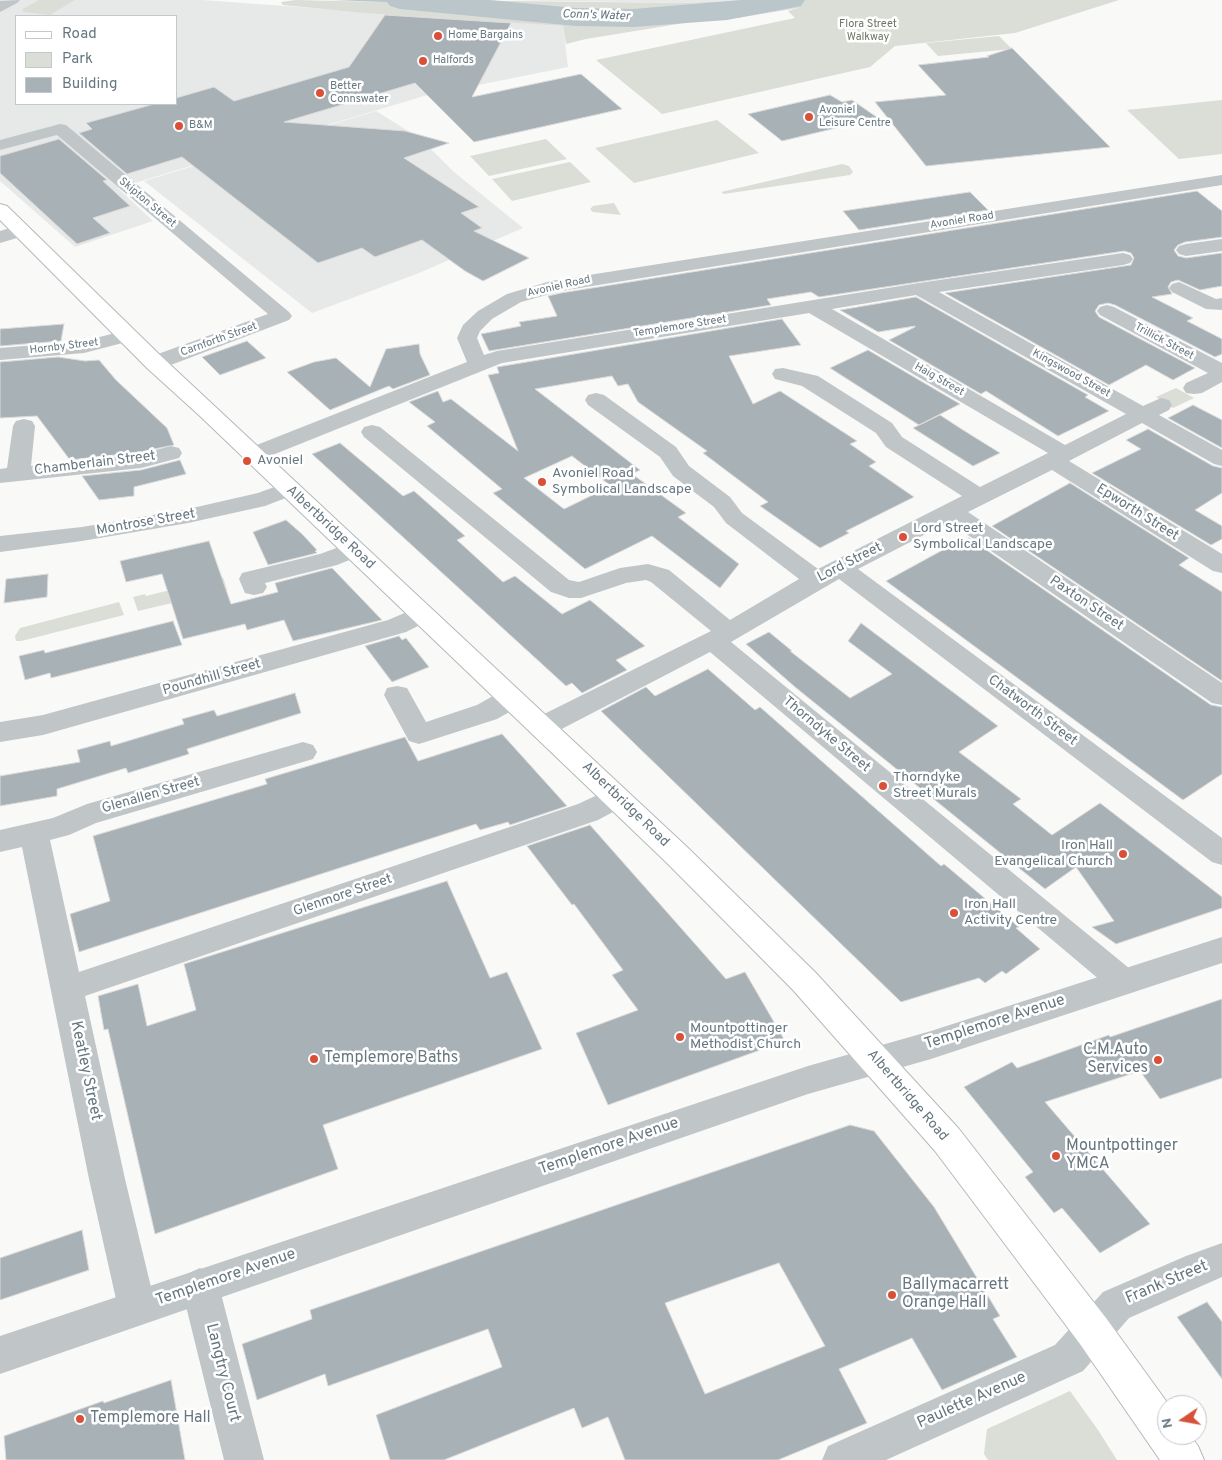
<!DOCTYPE html>
<style>
body{margin:0}
#map{position:relative;width:1222px;height:1460px;overflow:hidden;background:#f9f9f7;font-family:Overpass,sans-serif}
canvas{display:block}
.legend{position:absolute;left:15px;top:15px;width:162px;height:90px;box-sizing:border-box;background:#fff;border:1px solid #c2c9cc;margin:0;padding:6px 9px;list-style:none;font-size:15px;color:#667780}
.legend li{display:flex;align-items:center;gap:10px;height:25px}
.legend b{width:25px;border:1px solid #c2c9cc}
.north{position:absolute;left:1157px;top:1395px;width:50px;height:50px;box-sizing:border-box;background:#fff;border:1px solid #c2c9cc;border-radius:50%;rotate:258deg;font-size:14px;font-weight:700;line-height:20px;text-align:center;color:#667780}
.north::after{content:'';display:block;margin:auto;width:18px;height:22px;background:#d85038;clip-path:polygon(50% 0,100% 100%,50% 72%,0 100%)}
</style>
<div id="map">
<canvas width="1222" height="1460"></canvas>
<ul class="legend">
<li><b style="height:6px;background:#fff"></b>Road</li>
<li><b style="height:14px;background:#daded6"></b>Park</li>
<li><b style="height:14px;background:#a8b1b6"></b>Building</li>
</ul>
<div class="north">N</div>
</div>
<script>
const context = document.querySelector('canvas').getContext('2d');
context.lineJoin = 'round';
function fill(path, color) {
  context.fillStyle = color;
  context.fill(path, 'evenodd');
}
function poly(rows) {
  const path = new Path2D();
  for (const r of rows) {
    path.moveTo(r[0], r[1]);
    for (let i = 2; i < r.length; i += 2) path.lineTo(r[i], r[i + 1]);
  }
  return path;
}
function strokePath(path, color, width, dash) {
  context.strokeStyle = color;
  context.lineWidth = width;
  context.lineCap = dash ? 'butt' : 'round';
  context.setLineDash(dash || []);
  context.stroke(path);
}
function drawText(font, color, halo, rows, align = 'center') {
  context.font = font + ' Overpass,sans-serif';
  context.lineWidth = 5;
  context.setLineDash([]);
  context.textBaseline = 'middle';
  context.strokeStyle = halo;
  context.fillStyle = color;
  for (const [text, x, y, turn = 0] of rows) {
    context.save();
    context.translate(x, y);
    context.rotate((+turn || 0) * Math.PI / 180);
    context.textAlign = isNaN(turn) ? turn : align;
    if (halo) context.strokeText(text, 0, 0);
    context.fillText(text, 0, 0);
    context.restore();
  }
}
fill(poly([
 [0,0,202,0,563,26,568,67,424,96,118,188,153,221,75,247,0,181],
 [16,16,176,16,176,104,16,104],
 [500,0,758,0,682,3],
 [376,111,421,139,454,172,523,228,419,273,312,313,144,181]
]), '#e7e9e8');
fill(poly([
 [39,0,75,0,50,15,23,12,23,9],
 [296,0,384,2,411,7,519,13,532,12,427,0,682,3,758,0,1119,0,1015,33,895,46,870,67,662,114,596,60,795,18,788,11,798,8,737,18,721,17,586,39,566,44,563,26,364,13,283,5,281,2],
 [999,36,1012,49,938,56,926,43],
 [1222,100,1222,154,1179,159,1127,110],
 [717,120,759,153,634,183,595,148],
 [546,139,567,159,489,176,470,156],
 [570,162,591,182,512,201,492,179],
 [842,164,849,166,853,172,850,175,724,194,721,192],
 [614,203,621,215,593,212,590,209,593,206],
 [1176,388,1194,398,1173,408,1156,397],
 [223,577,227,590,138,611,133,597,145,594,146,596],
 [119,602,124,615,21,641,16,641,15,636,20,628],
 [1070,1391,1098,1430,1117,1460,988,1460,984,1454,987,1429]
]), '#daded6');
fill(poly([
 [331,0,427,0,445,3,524,8,533,13,460,10,411,7,384,2]
]), '#bac6ca');
fill(poly([
 [386,0,490,0,576,8,633,9,741,0,805,0,801,6,727,20,633,27,576,26,400,9,390,6,386,0]
]), '#bac6ca');
const building = poly([
 [385,15,511,23,472,97,581,74,622,109,474,142,415,83,284,122,405,131,449,143,404,158,479,207,461,213,482,228,474,231,529,258,483,281,465,271,422,240,375,257,362,248,318,263,182,157,127,174,79,133,92,129,86,123,154,104,176,104,176,98,214,87,234,101,349,67,385,15],
 [1012,48,1110,147,926,166,875,102,946,95,918,65,989,57,987,56,1012,48],
 [830,95,842,102,852,100,878,118,782,141,748,114,830,95],
 [59,139,107,180,103,181,130,206,93,218,110,233,77,244,0,173,0,156,59,139],
 [1197,191,1222,211,1222,237,1185,242,1178,245,1174,250,1178,256,1186,258,1222,253,1222,286,1200,290,1178,280,1171,282,1168,287,1172,294,1152,297,1193,318,1187,321,1222,339,1222,354,1215,357,1115,305,1108,303,1099,305,1095,311,1099,317,1195,368,1173,380,1146,365,1109,385,945,293,1131,265,1134,258,1131,253,1124,251,819,297,811,292,767,299,771,305,489,351,481,334,521,326,519,322,557,316,548,296,561,293,1197,191],
 [970,192,988,210,859,230,843,211,970,192],
 [916,297,1088,395,1085,397,1109,411,1058,436,986,391,981,394,889,340,915,327,915,326,878,332,840,310,916,297],
 [782,319,801,345,729,356,753,404,780,391,857,441,850,444,876,462,869,466,914,497,846,531,849,533,820,548,760,506,768,502,703,453,707,451,638,402,628,384,618,386,612,376,535,389,640,470,632,474,686,513,678,517,739,564,720,588,652,536,585,569,493,493,502,489,427,426,435,422,409,402,438,391,443,402,451,399,518,451,488,375,499,373,497,367,782,319],
 [572,456,611,486,564,509,524,478,572,456],
 [64,324,61,341,0,346,0,329,64,324],
 [247,341,266,358,220,375,202,357,247,341],
 [419,344,420,354,430,375,393,389,389,386,330,410,287,372,314,362,336,358,370,387,386,349,419,344],
 [868,350,960,404,919,425,830,368,868,350],
 [58,357,85,361,99,360,116,380,167,428,174,445,140,452,70,460,37,416,0,418,0,362,58,357],
 [1193,405,1222,420,1222,448,1168,418,1193,405],
 [940,415,963,430,1000,453,973,466,913,428,940,415],
 [1148,429,1213,466,1222,468,1222,493,1195,510,1222,526,1222,539,1211,545,1092,473,1141,449,1126,440,1148,429],
 [340,443,403,496,414,491,465,536,457,540,503,582,515,576,562,614,590,600,645,646,616,660,627,670,582,693,572,683,566,686,312,454,340,443],
 [180,460,186,474,134,487,134,496,99,500,82,476,141,470,180,460],
 [1070,483,1189,558,1179,565,1222,592,1222,681,992,526,1070,483],
 [286,520,302,534,317,550,315,551,317,553,268,565,253,532,286,520],
 [969,538,1211,705,1222,707,1222,774,1183,800,886,581,961,540,964,541,969,538],
 [209,541,231,604,278,592,275,583,332,568,382,620,293,641,284,620,247,630,245,624,183,639,162,574,126,582,120,561,209,541],
 [48,574,47,597,4,603,6,579,48,574],
 [173,621,182,645,51,678,50,673,25,680,19,656,44,650,45,653,173,621],
 [861,623,998,726,959,752,1021,799,1013,804,1052,835,1100,803,1222,897,1222,908,1116,944,1092,927,1114,921,1076,867,1045,889,795,687,746,644,769,632,792,651,790,651,850,698,892,674,848,641,861,623],
 [399,636,402,640,406,638,429,667,392,682,365,646,399,636],
 [708,669,755,710,760,707,941,866,944,864,1019,927,1016,928,1040,949,1006,974,1002,971,985,983,979,978,901,1002,601,711,646,687,655,696,708,669],
 [295,693,301,713,187,749,189,754,128,773,126,768,57,789,57,796,0,806,0,776,80,762,77,750,110,741,111,746,184,724,182,719,214,710,217,716,295,693],
 [502,734,567,806,510,825,508,822,480,830,476,824,79,952,70,914,110,901,93,836,267,784,265,779,405,737,418,761,502,734],
 [590,825,726,979,745,972,785,1041,608,1105,576,1033,638,1010,612,975,623,970,574,904,572,905,527,846,590,825],
 [447,881,490,978,507,972,542,1049,323,1125,338,1169,155,1234,108,1029,104,1030,98,996,138,984,147,1026,196,1010,184,964,447,881],
 [1222,999,1222,1078,1160,1099,1140,1071,1045,1102,1150,1224,1100,1253,1062,1208,1054,1213,1025,1177,1033,1172,964,1087,1012,1062,1017,1068,1109,1035,1110,1037,1222,999],
 [850,1125,874,1131,934,1207,1000,1316,993,1319,1017,1357,942,1390,912,1338,839,1369,867,1423,778,1460,625,1460,608,1417,582,1428,574,1408,444,1460,390,1460,376,1415,502,1367,488,1329,328,1386,325,1374,257,1400,242,1344,312,1319,310,1310,850,1125],
 [779,1263,825,1346,705,1394,665,1303,779,1263],
 [82,1230,89,1270,0,1300,0,1258,82,1230],
 [1207,1302,1222,1322,1222,1379,1177,1317,1207,1302],
 [171,1380,185,1460,6,1460,4,1436,103,1401,104,1403,171,1380]
]);
fill(building, '#a8b1b6');
strokePath(building, '#dbdbd9', 1);
const primary = poly([
 [0,204,7,206,163,358,687,847,815,972,959,1129,1106,1318,1169,1405,1167,1405,1167,1435,1190,1435,1198,1446,1204,1460,1160,1460,1080,1344,935,1151,793,990,667,863,201,417,147,368,0,220,0,204]
]);
strokePath(primary, '#b4babd', 2);
fill(poly([
 [20,0,17,3,0,12,0,1,20,0],
 [60,124,66,125,289,312,292,316,289,320,163,368,155,369,147,368,144,363,147,358,268,314,57,135,0,150,0,140,60,124],
 [1222,175,1222,185,561,291,521,302,492,319,480,331,477,338,484,355,497,351,919,283,1123,253,1130,255,1133,259,1130,263,1123,265,939,292,1143,406,1161,398,1169,400,1172,405,1169,410,1159,415,1222,450,1222,466,1214,464,1142,423,1069,461,1222,554,1222,573,1213,571,1052,470,968,512,1222,683,1222,705,1212,703,949,522,858,569,1222,838,1222,865,1212,862,839,579,731,642,1135,973,1140,982,1135,991,1124,995,1113,991,710,652,552,734,542,737,532,734,528,727,532,720,711,631,651,582,646,580,626,583,581,598,569,598,551,592,364,437,361,432,364,427,372,425,380,427,569,580,579,582,620,568,648,564,669,570,730,620,799,579,726,523,714,507,673,476,660,457,588,405,585,400,588,395,596,393,604,395,676,447,689,466,730,497,742,513,818,569,962,496,886,447,876,433,802,386,775,379,772,374,775,369,783,368,818,376,892,423,902,437,980,487,1048,453,809,313,502,363,260,460,252,462,244,460,241,455,244,450,467,362,457,338,463,325,478,311,507,294,551,281,1222,175],
 [916,295,1126,414,1065,445,832,309,916,295],
 [20,225,27,227,29,231,27,235,0,243,0,231,20,225],
 [1222,239,1222,251,1186,256,1179,254,1176,250,1179,246,1186,244,1222,239],
 [1179,282,1216,299,1222,298,1222,310,1206,309,1172,292,1169,288,1172,284,1179,282],
 [1107,305,1114,307,1222,363,1222,382,1202,393,1194,394,1186,393,1183,388,1186,383,1208,373,1100,315,1097,311,1100,307,1107,305],
 [127,330,134,332,137,336,134,340,84,353,0,360,0,348,84,341,127,330],
 [24,419,32,421,35,426,31,466,140,454,171,446,179,448,182,453,179,458,141,468,0,483,0,469,7,468,13,426,16,421,24,419],
 [288,482,296,484,300,489,296,494,265,506,188,523,82,541,0,552,0,536,82,527,188,509,258,493,288,482],
 [353,542,362,545,365,550,362,555,337,565,265,583,267,587,263,593,254,595,245,593,239,579,242,573,320,554,353,542],
 [421,606,430,608,434,614,430,620,406,632,43,735,0,742,0,722,43,715,388,620,421,606],
 [397,686,407,688,426,722,477,705,500,692,510,690,520,692,523,699,520,706,497,719,419,744,409,741,384,695,387,688,397,686],
 [303,742,313,745,317,752,313,759,96,823,69,835,50,840,79,972,578,804,606,791,616,787,626,791,630,798,626,805,598,820,85,996,125,1179,156,1308,150,1321,137,1326,124,1321,118,1308,89,1179,22,847,0,852,0,830,53,818,87,804,303,742],
 [1222,1243,1222,1277,1129,1318,1083,1371,886,1460,822,1460,828,1446,1055,1345,1103,1292,1186,1256,1222,1243],
 [200,1268,213,1274,219,1286,264,1460,224,1460,181,1286,187,1274,200,1268]
]), '#c0c5c8');
fill(poly([
 [1222,937,1222,963,931,1059,808,1094,0,1374,0,1336,808,1066,931,1031,1222,937]
]), '#c0c5c8');
fill(primary, '#fff');
for (const [x, y, r, color] of [
 [438,36,5,"#d85038"],
 [423,61,5,"#d85038"],
 [320,93,5,"#d85038"],
 [809,117,5,"#d85038"],
 [179,126,5,"#d85038"],
 [247,461,5,"#d85038"],
 [542,482,5,"#d85038"],
 [903,537,5,"#d85038"],
 [883,786,5,"#d85038"],
 [1123,854,5,"#d85038"],
 [954,913,5,"#d85038"],
 [680,1037,5,"#d85038"],
 [314,1059,5,"#d85038"],
 [1158,1060,5,"#d85038"],
 [1056,1156,5,"#d85038"],
 [892,1295,5,"#d85038"],
 [80,1419,5,"#d85038"]
]) {
  const dot = new Path2D();
  dot.arc(x, y, r, 0, 2 * Math.PI);
  context.fillStyle = color;
  context.fill(dot);
  strokePath(dot, '#fff', 2);
}
drawText('11px', '#6a7865', '#fff', [
 ["Flora Street",868,25],
 ["Walkway",868,38]
]);
drawText('11px', '#667780', '#fff', [
 ["Home Bargains",448,36],
 ["Halfords",433,61],
 ["Better",330,87],
 ["Connswater",330,100],
 ["Avoniel",819,111],
 ["Leisure Centre",819,124],
 ["B&M",189,126]
], 'left');
drawText('11px', '#667780', '#fff', [
 ["Skipton Street",147,203,40],
 ["Avoniel Road",962,221,-9],
 ["Avoniel Road",559,287,-13],
 ["Templemore Street",680,327,-9],
 ["Carnforth Street",219,340,-20],
 ["Trillick Street",1164,342,28],
 ["Hornby Street",64,347,-7],
 ["Kingswood Street",1071,374,29],
 ["Haig Street",939,380,30]
]);
drawText('italic 12px', '#60757a', '#fff', [
 ["Conn's Water",596,16,2]
]);
drawText('14px', '#667780', '#fff', [
 ["Avoniel",257,461],
 ["Avoniel Road",552,474],
 ["Symbolical Landscape",552,490],
 ["Lord Street",913,529],
 ["Symbolical Landscape",913,545],
 ["Thorndyke",893,778],
 ["Street Murals",893,794],
 ["Iron Hall",1113,846,"right"],
 ["Evangelical Church",1113,862,"right"],
 ["Iron Hall",964,905],
 ["Activity Centre",964,921],
 ["Mountpottinger",690,1029],
 ["Methodist Church",690,1045]
], 'left');
drawText('14px', '#667780', '#fff', [
 ["Chamberlain Street",95,464,-7],
 ["Epworth Street",1137,513,32],
 ["Montrose Street",146,523,-10],
 ["Albertbridge Road",330,528,43],
 ["Lord Street",850,563,-27],
 ["Paxton Street",1086,604,34],
 ["Poundhill Street",212,678,-16],
 ["Chatworth Street",1032,711,37],
 ["Thorndyke Street",826,735,40],
 ["Glenallen Street",151,796,-16],
 ["Albertbridge Road",625,805,44],
 ["Glenmore Street",343,896,-19],
 ["Albertbridge Road",907,1096,49]
]);
drawText('16px', '#667780', '#fff', [
 ["Templemore Avenue",995,1023,-18],
 ["Keatley Street",85,1071,78],
 ["Templemore Avenue",609,1147,-19],
 ["Templemore Avenue",226,1278,-19],
 ["Frank Street",1167,1283,-23],
 ["Langtry Court",222,1373,76],
 ["Paulette Avenue",972,1401,-24]
]);
drawText('16px', '#667780', '#fff', [
 ["C.M.Auto",1148,1051,"right"],
 ["Services",1148,1069,"right"],
 ["Templemore Baths",324,1059],
 ["Mountpottinger",1066,1147],
 ["YMCA",1066,1165],
 ["Ballymacarrett",902,1286],
 ["Orange Hall",902,1304],
 ["Templemore Hall",90,1419]
], 'left');
</script>
